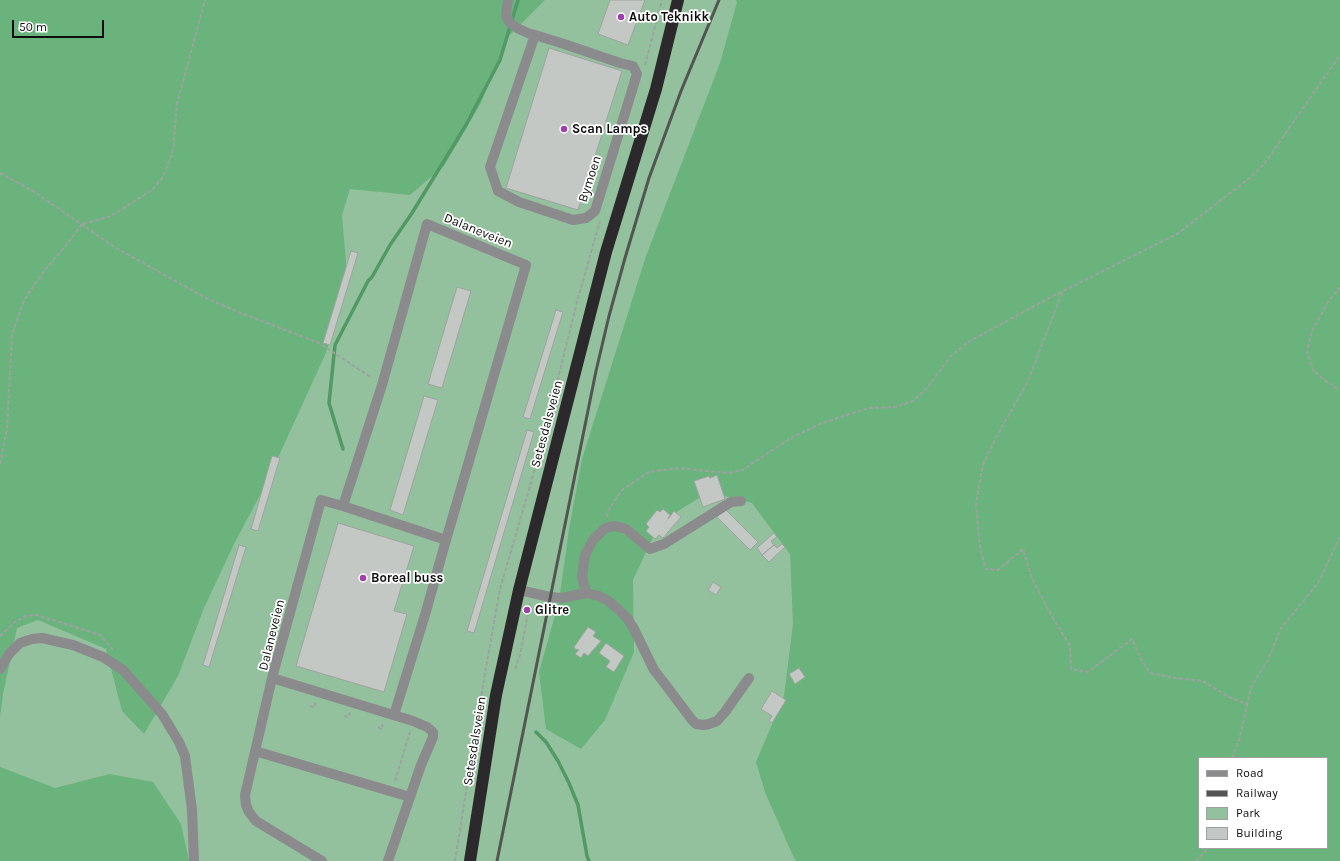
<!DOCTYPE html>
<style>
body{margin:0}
#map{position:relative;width:1340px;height:861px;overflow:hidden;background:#e2e7e3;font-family:Karla,sans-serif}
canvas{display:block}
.legend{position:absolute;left:1198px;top:757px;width:130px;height:92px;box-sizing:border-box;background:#fff;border:1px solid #9e9f9e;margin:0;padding:5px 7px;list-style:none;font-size:12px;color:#0d0f0d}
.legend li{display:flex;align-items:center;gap:8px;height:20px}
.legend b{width:20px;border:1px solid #9e9f9e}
.scale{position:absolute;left:12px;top:20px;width:92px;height:18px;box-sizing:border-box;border:2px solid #0d0f0d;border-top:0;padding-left:5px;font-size:12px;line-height:14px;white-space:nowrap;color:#0d0f0d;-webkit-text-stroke:3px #fff;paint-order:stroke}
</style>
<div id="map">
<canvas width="1340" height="861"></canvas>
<ul class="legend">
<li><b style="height:5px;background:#8b8a8c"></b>Road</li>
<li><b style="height:5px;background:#525552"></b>Railway</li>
<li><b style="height:11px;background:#93c19d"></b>Park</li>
<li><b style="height:11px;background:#c3c8c4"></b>Building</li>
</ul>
<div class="scale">50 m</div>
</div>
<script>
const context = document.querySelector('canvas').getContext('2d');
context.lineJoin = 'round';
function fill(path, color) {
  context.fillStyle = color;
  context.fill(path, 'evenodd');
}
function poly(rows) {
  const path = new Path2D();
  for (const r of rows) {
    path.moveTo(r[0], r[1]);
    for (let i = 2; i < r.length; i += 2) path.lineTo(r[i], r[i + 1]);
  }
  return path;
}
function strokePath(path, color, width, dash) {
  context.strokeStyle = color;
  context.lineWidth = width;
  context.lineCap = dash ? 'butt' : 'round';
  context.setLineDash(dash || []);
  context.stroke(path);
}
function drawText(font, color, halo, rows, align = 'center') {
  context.font = font + ' Karla,sans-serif';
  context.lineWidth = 3.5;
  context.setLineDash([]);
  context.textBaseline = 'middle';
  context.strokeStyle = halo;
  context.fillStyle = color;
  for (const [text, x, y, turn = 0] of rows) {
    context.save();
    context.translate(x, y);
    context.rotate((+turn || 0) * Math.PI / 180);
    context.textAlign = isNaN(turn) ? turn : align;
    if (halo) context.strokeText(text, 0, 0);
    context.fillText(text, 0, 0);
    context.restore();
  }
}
fill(poly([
 [0,0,1340,0,1340,861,0,861],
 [1199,758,1327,758,1327,848,1199,848]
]), '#93c19d');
fill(poly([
 [0,0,545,0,507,38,481,103,444,166,410,195,350,189,342,215,348,287,325,355,266,484,234,544,204,608,178,676,144,734,122,711,106,649,38,620,17,628,3,694,0,718],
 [736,0,1340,0,1340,861,796,861,793,856,765,792,756,762,784,696,793,624,790,554,752,503,709,492,660,522,633,580,634,652,605,720,581,749,546,729,539,672,559,601,569,529,582,459,646,256,720,63,737,2],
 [1199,758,1327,758,1327,848,1199,848],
 [0,767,55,788,110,774,153,782,181,824,189,861,0,861]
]), '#6ab37d');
strokePath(poly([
 [343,449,329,403,335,345,368,281,372,277,390,245,412,213,466,125,500,60,518,0],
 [536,732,546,742,558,761,569,783,578,805,587,856,589,861]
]), '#519965', 3.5);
const building = poly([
 [610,0,645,0,628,45,598,34,610,0],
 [549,48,622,71,578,210,506,188,549,48],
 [351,251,358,253,330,345,323,343,351,251],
 [457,287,471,291,442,388,428,384,457,287],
 [556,310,563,312,530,419,523,417,556,310],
 [424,396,438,400,403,515,390,510,424,396],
 [527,430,534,432,474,633,467,631,527,430],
 [272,456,280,458,258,531,251,529,272,456],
 [717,475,725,499,703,507,694,481,709,476,710,478,717,475],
 [663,509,670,515,668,519,674,511,681,517,663,538,659,535,655,539,646,531,649,527,646,524,657,510,660,512,663,509],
 [725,509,758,542,750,550,717,517,725,509],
 [338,523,414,546,394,611,407,614,384,692,296,666,338,523],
 [774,533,777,537,771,541,774,545,762,555,757,548,774,533],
 [782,544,785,547,769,562,762,555,774,545,777,548,782,544],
 [239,545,246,547,209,667,203,665,239,545],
 [713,582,721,587,716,595,708,590,713,582],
 [588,627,596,632,593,636,601,641,588,656,584,653,581,658,575,654,579,650,577,649,576,650,574,647,588,627],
 [606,643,624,656,614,672,606,667,610,661,599,653,606,643],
 [799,668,805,677,795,684,789,674,799,668],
 [772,691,786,700,772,723,769,721,772,716,761,709,772,691]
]);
fill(building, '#c3c8c4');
strokePath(building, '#9fa3a0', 1);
strokePath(poly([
 [645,65,662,0],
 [0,173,33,191,116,248,206,298,241,313,319,343,372,378],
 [1340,287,1328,302,1312,331,1307,352,1313,370,1327,382,1340,390],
 [1062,293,1027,383,998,434,983,464,976,504,980,548,986,569,998,570,1023,549,1032,578,1050,613,1070,646,1071,669,1088,672,1132,639,1141,659,1150,673,1175,678,1203,681,1229,697,1247,704],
 [0,464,7,429,12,335,24,300,45,270,67,244,82,224,111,216,152,190,163,177,173,151,177,104,205,0],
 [607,517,608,511,622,490,649,472,677,468,729,473,742,470,791,438,822,423,869,408,895,407,913,401,926,389,951,356,968,342,1053,296,1177,234,1251,177,1265,163,1340,55],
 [0,636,15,622,26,616,37,615,100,635,113,650],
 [515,669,520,655,530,603],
 [310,706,314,707,316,703],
 [344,716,348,717,350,713],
 [378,727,381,729,383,724],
 [1232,758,1239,741,1251,687,1268,660,1281,628,1318,583,1340,537],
 [395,781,410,732],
 [455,861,484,679,500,589,539,455,577,302,600,221],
 [1196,861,1208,848]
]), '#9ea29f', 2, [4, 2]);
strokePath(poly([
 [508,0,506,16,510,23,517,28,530,34,535,35,561,43,620,63,633,66,637,74,595,211,586,218,573,220,519,202,498,191,490,167,535,35],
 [343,506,446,540,425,615,394,715],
 [519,590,550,597,562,598,586,593,599,596,607,600,618,609,627,618,634,629,654,670,665,684,692,720,696,724,704,725,709,724,717,721,725,712,749,678],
 [586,593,582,577,585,555,593,540,605,528,615,526,626,529,650,549,664,544,731,502,741,501],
 [0,669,9,654,20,643,32,639,42,638,73,645,103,657,123,670,162,714,179,742,185,756,192,810,194,861],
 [272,678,413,721,427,727,433,732,433,737,421,765,388,861],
 [255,751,410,797],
 [322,861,256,821,249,812,246,805,245,795,272,678,321,500,343,506,382,385,427,224,526,265,446,540]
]), '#8b8a8c', 10);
strokePath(poly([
 [470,861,496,695,519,590,606,252,656,89,678,0]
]), '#2b292c', 12);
strokePath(poly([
 [497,861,596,371,609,316,625,258,649,178,681,91,719,0]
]), '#525552', 3);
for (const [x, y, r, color] of [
 [621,17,4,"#9c40ab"],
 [564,129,4,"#9c40ab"],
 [363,578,4,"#9c40ab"],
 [527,610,4,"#9c40ab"]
]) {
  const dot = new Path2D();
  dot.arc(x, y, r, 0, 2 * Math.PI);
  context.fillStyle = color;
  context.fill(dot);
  strokePath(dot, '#fff', 1.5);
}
drawText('bold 13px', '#0d0f0d', '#fff', [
 ["Auto Teknikk",629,17],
 ["Scan Lamps",572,129],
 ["Boreal buss",371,578],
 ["Glitre",535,610]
], 'left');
drawText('13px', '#0d0f0d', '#fff', [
 ["Bymoen",590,179,-72],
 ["Dalaneveien",478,231,22],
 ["Setesdalsveien",547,424,-75],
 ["Dalaneveien",272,635,-76],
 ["Setesdalsveien",475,741,-81]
]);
</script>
